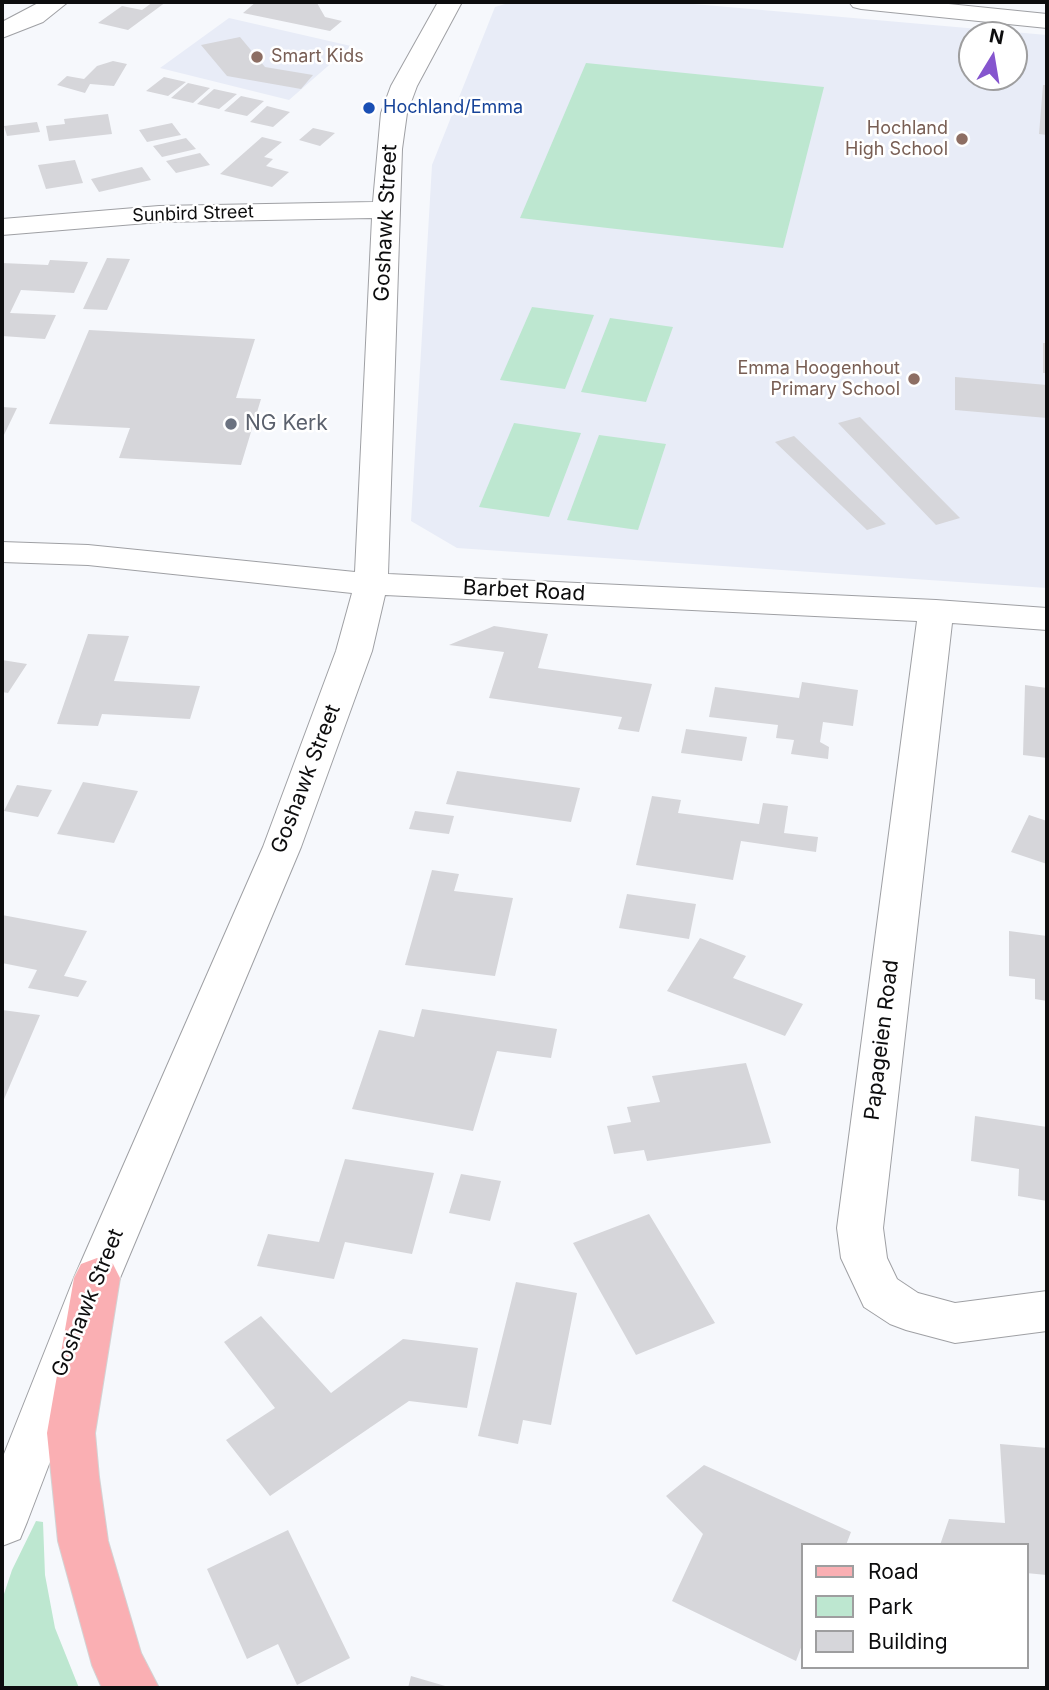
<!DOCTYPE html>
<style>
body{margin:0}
#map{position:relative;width:1049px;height:1690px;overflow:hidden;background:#f6f8fc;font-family:Inter,sans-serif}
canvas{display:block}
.frame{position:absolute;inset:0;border:4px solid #0d0d0e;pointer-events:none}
.legend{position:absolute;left:801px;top:1543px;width:228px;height:126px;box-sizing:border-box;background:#fff;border:2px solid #9e9e9f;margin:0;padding:9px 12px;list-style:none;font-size:21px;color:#0d0d0e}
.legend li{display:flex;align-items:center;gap:14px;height:35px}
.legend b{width:35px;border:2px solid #9e9e9f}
.north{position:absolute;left:958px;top:21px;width:70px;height:70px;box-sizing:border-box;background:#fff;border:2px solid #9e9e9f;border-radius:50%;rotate:11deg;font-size:19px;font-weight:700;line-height:28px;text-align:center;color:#0d0d0e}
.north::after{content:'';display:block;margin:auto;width:24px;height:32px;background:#8555ce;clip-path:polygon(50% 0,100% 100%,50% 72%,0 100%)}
</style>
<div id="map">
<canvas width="1049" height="1690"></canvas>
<div class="frame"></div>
<ul class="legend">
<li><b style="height:9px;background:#faafb3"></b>Road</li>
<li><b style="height:19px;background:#bde7d0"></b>Park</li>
<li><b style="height:19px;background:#d6d6da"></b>Building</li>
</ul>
<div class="north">N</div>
</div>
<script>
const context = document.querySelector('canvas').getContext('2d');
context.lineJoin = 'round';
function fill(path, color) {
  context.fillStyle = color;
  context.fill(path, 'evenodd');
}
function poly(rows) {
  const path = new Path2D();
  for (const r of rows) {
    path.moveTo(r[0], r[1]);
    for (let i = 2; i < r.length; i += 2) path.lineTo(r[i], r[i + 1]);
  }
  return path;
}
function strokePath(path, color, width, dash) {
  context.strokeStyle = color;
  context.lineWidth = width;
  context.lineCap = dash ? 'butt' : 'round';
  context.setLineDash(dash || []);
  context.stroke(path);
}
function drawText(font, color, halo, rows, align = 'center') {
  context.font = font + ' Inter,sans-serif';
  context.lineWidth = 5;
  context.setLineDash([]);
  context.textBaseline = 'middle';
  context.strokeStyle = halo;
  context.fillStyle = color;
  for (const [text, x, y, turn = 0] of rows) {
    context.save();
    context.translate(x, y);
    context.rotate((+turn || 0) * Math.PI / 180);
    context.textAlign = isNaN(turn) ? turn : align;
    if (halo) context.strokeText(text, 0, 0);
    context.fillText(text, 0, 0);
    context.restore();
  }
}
fill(poly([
 [512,2,671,2,1047,35,1047,588,457,548,411,521,432,165,495,7],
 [972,35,1014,35,1014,77,972,77],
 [229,18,351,46,289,100,160,68]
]), '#e8ecf7');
fill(poly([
 [586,63,824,87,783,248,520,218],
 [532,307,594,315,565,389,500,380],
 [610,318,673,327,646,402,581,392],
 [514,423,581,433,549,517,479,507],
 [599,435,666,444,638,530,567,520],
 [36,1521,43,1522,45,1575,55,1628,79,1688,2,1688,2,1600,12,1570]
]), '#bde7d0');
fill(poly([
 [153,2,166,2,128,30,98,23,122,6,142,10],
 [256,2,319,2,317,3,325,17,342,21,330,31,243,13],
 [240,37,265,67,313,75,301,89,227,76,201,45],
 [113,61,127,64,114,86,90,84,85,93,57,85,67,76,84,79,97,66],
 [164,77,186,82,168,96,146,91],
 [188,83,210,88,193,103,171,98],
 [1043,85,1047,85,1047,135,1039,134],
 [214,89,237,94,219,109,197,104],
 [241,96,264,101,247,116,224,111],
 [267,106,290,112,273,127,250,122],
 [108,114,112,134,49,141,46,126,65,124,64,119],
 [37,122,40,132,7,136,4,126],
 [172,123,181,135,147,142,139,130],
 [313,128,335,133,320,146,299,140],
 [262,137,282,142,264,157,273,159,266,166,289,172,272,187,220,174],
 [186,138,196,149,162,157,153,146],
 [200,153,210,165,176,173,166,161],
 [75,160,83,183,46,189,38,165],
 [142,167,151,180,99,192,91,179],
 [107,258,130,259,107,310,83,309],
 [50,260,88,262,74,293,21,290,10,313,56,315,45,339,2,336,2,263,48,265],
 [89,330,255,339,236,398,261,399,241,465,119,458,130,428,49,424],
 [1043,343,1047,343,1047,373,1043,373],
 [955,377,1047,385,1047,418,955,410],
 [2,407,17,408,2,439],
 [860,417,960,518,936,525,838,423],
 [794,436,886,524,867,530,775,442],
 [494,626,548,634,538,668,652,684,639,732,618,729,622,717,489,698,504,652,449,645],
 [88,634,129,636,114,681,200,686,190,719,102,714,98,726,57,724],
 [2,660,27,664,8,693,2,692],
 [802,682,858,690,853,726,823,722,820,742,829,747,828,759,791,754,794,740,776,738,778,725,709,717,715,687,799,698],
 [1025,685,1047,688,1047,758,1023,755],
 [686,729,747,737,742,761,681,753],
 [457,771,580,788,571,822,446,804],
 [83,782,138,791,114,843,57,834],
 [17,785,52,790,38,817,4,811],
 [652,796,681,800,678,813,759,824,763,803,788,806,784,833,818,837,816,852,741,841,733,880,636,865],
 [415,811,454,816,449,834,409,829],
 [1029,815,1047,821,1047,864,1011,852],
 [432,870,459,874,454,891,513,898,495,976,405,965],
 [627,894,696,904,689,939,619,928],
 [2,915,87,931,64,976,87,981,78,997,28,988,37,970,2,963],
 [1009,931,1047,936,1047,1001,1035,999,1035,979,1009,976],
 [700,938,746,956,733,978,803,1004,785,1036,667,991],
 [422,1009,557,1029,551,1058,497,1051,473,1131,352,1109,379,1030,414,1037],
 [2,1010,40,1015,2,1104],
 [746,1063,771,1143,647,1161,644,1150,614,1154,607,1126,631,1122,627,1107,660,1102,652,1076],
 [975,1116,1047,1127,1047,1201,1018,1196,1019,1169,971,1161],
 [345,1159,434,1173,412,1254,345,1242,334,1279,257,1266,268,1234,319,1242],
 [461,1174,501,1181,490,1221,449,1213],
 [649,1214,715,1323,636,1355,573,1243],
 [516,1282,577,1293,551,1425,523,1420,518,1444,478,1436],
 [261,1316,331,1393,403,1339,478,1348,467,1408,409,1401,270,1496,226,1440,275,1408,224,1342],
 [1000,1444,1047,1448,1047,1575,1026,1573,1026,1545,940,1545,949,1519,1005,1523],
 [704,1465,851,1532,846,1545,802,1545,802,1645,796,1661,672,1601,703,1534,666,1496],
 [288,1530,350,1658,297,1685,278,1644,247,1659,207,1569],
 [411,1676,452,1688,408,1688]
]), '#d6d6da');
const minor = poly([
 [40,2,68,2,43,22,2,38,2,22,40,2],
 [438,2,462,2,417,86,407,113,402,149,388,574,936,600,1047,608,1047,630,952,623,883,1228,887,1258,897,1279,918,1293,955,1303,1047,1291,1047,1331,955,1343,906,1330,890,1324,864,1307,841,1258,837,1228,842,1190,917,621,385,595,372,651,301,847,120,1278,27,1522,20,1539,2,1546,2,1459,74,1278,263,847,336,651,352,593,88,565,2,562,2,542,88,545,355,572,372,218,159,222,2,235,2,219,159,206,373,202,381,113,391,86,438,2],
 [849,2,929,2,1047,14,1047,28,861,9,853,7,849,2]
]);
const major = poly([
 [97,1258,113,1264,120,1278,95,1433,99,1477,108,1541,141,1653,159,1688,102,1688,92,1665,58,1541,47,1433,74,1278,81,1264,97,1258]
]);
strokePath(minor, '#9fa0a4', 2);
strokePath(major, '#d3d3d4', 2);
fill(minor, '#fff');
fill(major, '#faafb3');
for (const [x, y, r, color] of [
 [257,57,7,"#8d6e63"],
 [369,108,7,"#1a4fb4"],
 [962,139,7,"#8d6e63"],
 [914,379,7,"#8d6e63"],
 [231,424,7,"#6b7280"]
]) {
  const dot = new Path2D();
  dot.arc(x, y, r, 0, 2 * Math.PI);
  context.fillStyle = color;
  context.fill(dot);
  strokePath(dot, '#fff', 2.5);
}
drawText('18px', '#785e54', '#fff', [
 ["Smart Kids",271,57,"left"],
 ["Hochland",948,129],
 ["High School",948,150],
 ["Emma Hoogenhout",900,369],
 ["Primary School",900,390]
], 'right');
drawText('18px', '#164399', '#fff', [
 ["Hochland/Emma",383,108]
], 'left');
drawText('18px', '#0d0d0e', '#fff', [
 ["Sunbird Street",193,214,-2]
]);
drawText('21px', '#0d0d0e', '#fff', [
 ["Goshawk Street",386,223,-87],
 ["Barbet Road",524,591,3],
 ["Goshawk Street",306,779,-69],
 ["Papageien Road",882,1040,-83],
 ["Goshawk Street",88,1303,-68]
]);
drawText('21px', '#5b616d', '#fff', [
 ["NG Kerk",245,424]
], 'left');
</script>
